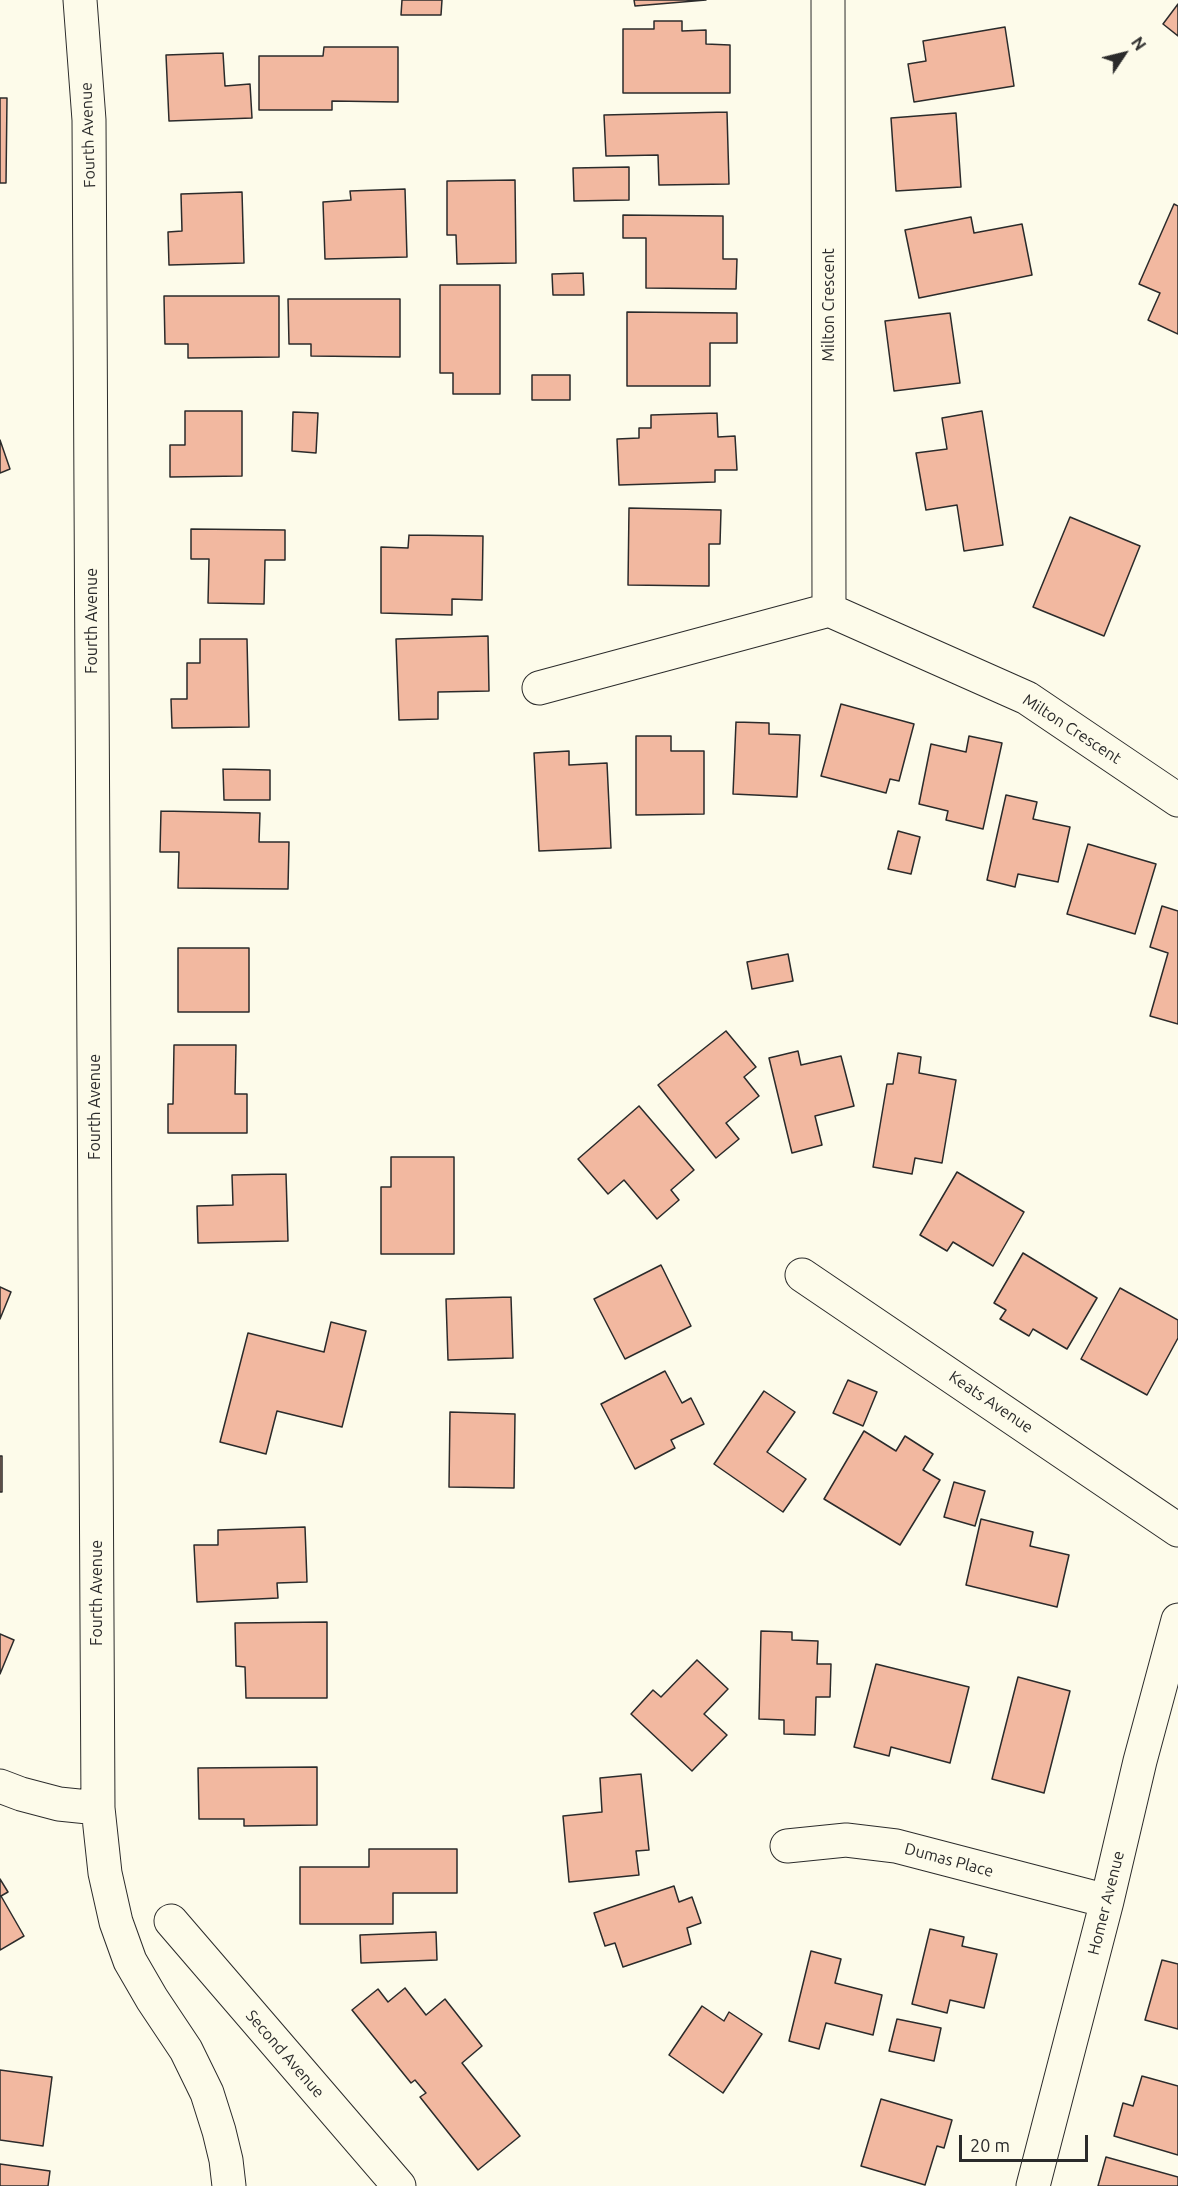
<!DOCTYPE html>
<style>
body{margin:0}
#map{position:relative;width:1178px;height:2186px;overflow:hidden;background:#fdfbea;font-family:Ubuntu,sans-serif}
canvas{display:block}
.north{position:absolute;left:1094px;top:24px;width:60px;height:60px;-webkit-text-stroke:4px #fdfbea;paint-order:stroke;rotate:55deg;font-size:16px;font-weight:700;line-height:24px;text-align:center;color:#2b2b2b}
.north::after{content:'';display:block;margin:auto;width:21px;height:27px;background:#2b2b2b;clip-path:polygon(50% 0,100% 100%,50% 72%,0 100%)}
.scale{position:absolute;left:959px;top:2135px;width:129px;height:27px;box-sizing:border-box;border:3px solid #2b2b2b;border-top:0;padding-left:8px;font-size:18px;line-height:21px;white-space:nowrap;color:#2b2b2b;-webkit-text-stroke:4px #fdfbea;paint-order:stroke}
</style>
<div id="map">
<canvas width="1178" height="2186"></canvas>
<div class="north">N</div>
<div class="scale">20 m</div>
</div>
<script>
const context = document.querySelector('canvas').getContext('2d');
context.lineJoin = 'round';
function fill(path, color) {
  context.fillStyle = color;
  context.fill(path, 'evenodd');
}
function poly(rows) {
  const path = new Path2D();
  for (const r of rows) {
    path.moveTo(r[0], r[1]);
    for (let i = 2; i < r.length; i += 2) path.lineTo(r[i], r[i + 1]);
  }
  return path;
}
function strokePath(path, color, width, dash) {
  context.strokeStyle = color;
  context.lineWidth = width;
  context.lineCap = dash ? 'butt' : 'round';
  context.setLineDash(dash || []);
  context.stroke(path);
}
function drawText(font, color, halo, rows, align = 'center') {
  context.font = font + ' Ubuntu,sans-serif';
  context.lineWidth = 4.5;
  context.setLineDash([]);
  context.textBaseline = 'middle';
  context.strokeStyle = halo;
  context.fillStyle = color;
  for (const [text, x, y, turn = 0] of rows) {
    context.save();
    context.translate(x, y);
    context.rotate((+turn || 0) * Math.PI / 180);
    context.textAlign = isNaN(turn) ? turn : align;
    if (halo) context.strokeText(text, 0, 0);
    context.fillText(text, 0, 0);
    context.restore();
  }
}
const building = poly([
 [402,0,442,0,441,15,401,15,402,0],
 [634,0,706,0,635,6,634,0],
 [1178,4,1178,36,1163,24,1178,4],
 [654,21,682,21,682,31,706,30,706,44,730,45,730,93,623,93,623,29,654,29,654,21],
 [1005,27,1014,86,914,102,908,64,926,61,923,41,1005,27],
 [324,47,398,47,398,102,332,101,332,110,259,110,259,56,323,56,324,47],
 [223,53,225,86,250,84,252,118,169,121,166,55,223,53],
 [0,98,7,98,6,183,0,183,0,98],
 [727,112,729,184,659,185,658,155,606,156,604,115,727,112],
 [956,113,961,187,896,191,891,118,956,113],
 [629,167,629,200,574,201,573,168,629,167],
 [515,180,516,263,457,264,456,235,447,235,447,181,515,180],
 [405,189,407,257,325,259,323,202,351,200,350,191,405,189],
 [242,192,244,263,169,265,168,232,182,231,181,194,242,192],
 [1174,204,1178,206,1178,334,1148,320,1160,293,1139,284,1174,204],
 [623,215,723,216,723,259,737,259,736,289,646,288,646,238,623,238,623,215],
 [971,217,974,233,1022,224,1032,275,919,298,905,230,971,217],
 [583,273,584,295,553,295,552,274,583,273],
 [440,285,500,285,500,394,453,394,453,373,440,373,440,285],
 [164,296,279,296,279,357,188,358,188,344,165,344,164,296],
 [288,299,400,299,400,357,311,356,311,344,289,344,288,299],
 [627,312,737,313,737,343,710,343,710,386,627,386,627,312],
 [950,313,960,383,894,391,885,321,950,313],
 [532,375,570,375,570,400,532,400,532,375],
 [185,411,242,411,242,476,170,477,170,445,185,445,185,411],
 [982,411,1003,545,964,551,957,505,926,510,916,453,947,449,942,418,982,411],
 [293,412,318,413,316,453,292,451,293,412],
 [717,413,718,437,735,436,737,470,715,470,715,482,619,485,617,439,639,438,639,428,651,428,651,415,717,413],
 [0,440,10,469,0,473,0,440],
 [629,508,721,510,720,544,709,544,709,586,628,585,629,508],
 [1070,517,1140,546,1104,636,1033,607,1070,517],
 [191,529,285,530,285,560,265,560,264,604,208,603,209,559,191,559,191,529],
 [409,535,483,536,482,600,452,599,452,615,381,613,381,547,408,548,409,535],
 [488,636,489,691,438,692,438,719,399,720,396,639,488,636],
 [200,639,247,639,249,727,172,728,171,699,187,699,187,663,200,663,200,639],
 [841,704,914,724,899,781,890,779,886,793,821,776,841,704],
 [736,722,769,723,769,734,800,735,797,797,733,794,736,722],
 [636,736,671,736,671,751,704,751,704,814,636,815,636,736],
 [969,736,1002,743,983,829,946,820,948,811,919,804,931,744,966,752,969,736],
 [569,751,569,765,607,763,611,848,539,851,534,753,569,751],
 [223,769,270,770,270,800,224,800,223,769],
 [1006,795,1037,802,1033,819,1070,827,1058,882,1018,874,1015,887,987,880,1006,795],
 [161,811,260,813,259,842,289,842,288,889,178,888,179,852,160,852,161,811],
 [898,831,920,837,911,874,888,869,898,831],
 [1088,844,1156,864,1135,934,1067,914,1088,844],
 [1162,906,1178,911,1178,1024,1150,1016,1168,953,1150,947,1162,906],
 [178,948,249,948,249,1012,178,1012,178,948],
 [788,954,793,981,752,989,747,962,788,954],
 [726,1031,756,1067,744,1077,759,1096,726,1123,739,1139,716,1158,658,1085,726,1031],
 [174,1045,236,1045,235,1094,247,1094,247,1133,168,1133,168,1104,173,1104,174,1045],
 [798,1051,801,1065,841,1056,854,1106,815,1116,822,1145,792,1153,769,1058,798,1051],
 [898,1053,921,1057,919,1073,956,1080,942,1163,915,1158,912,1174,873,1167,887,1084,893,1084,898,1053],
 [639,1106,694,1170,671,1190,679,1200,657,1219,624,1180,608,1194,578,1159,639,1106],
 [391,1157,454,1157,454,1254,381,1254,381,1187,391,1187,391,1157],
 [957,1172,1024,1212,993,1266,953,1242,947,1251,920,1235,957,1172],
 [286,1174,288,1241,198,1243,197,1206,233,1205,232,1175,286,1174],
 [1023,1253,1097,1298,1067,1349,1033,1329,1029,1336,1000,1319,1006,1310,994,1303,1023,1253],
 [661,1265,691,1326,625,1359,594,1299,661,1265],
 [0,1287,11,1292,0,1319,0,1287],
 [1120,1288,1178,1320,1178,1338,1147,1395,1081,1359,1120,1288],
 [511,1297,513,1358,448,1360,446,1299,511,1297],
 [331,1322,366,1331,342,1427,277,1411,266,1454,220,1442,248,1333,324,1352,331,1322],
 [665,1371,682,1403,691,1398,704,1424,671,1440,675,1448,635,1469,601,1404,665,1371],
 [848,1380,877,1392,863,1426,833,1413,848,1380],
 [764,1391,795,1412,767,1452,806,1479,783,1512,714,1464,764,1391],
 [450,1412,515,1414,514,1488,449,1487,450,1412],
 [864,1431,896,1451,905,1436,933,1454,923,1470,940,1480,900,1545,824,1499,864,1431],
 [0,1456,2,1456,2,1492,0,1492,0,1456],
 [954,1482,985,1491,975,1526,944,1517,954,1482],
 [981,1519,1033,1532,1030,1546,1069,1555,1057,1607,966,1585,981,1519],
 [305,1527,307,1582,277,1583,278,1598,197,1602,194,1545,218,1545,218,1530,305,1527],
 [327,1622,327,1698,246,1698,245,1667,236,1666,235,1623,327,1622],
 [761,1631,792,1632,792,1640,818,1641,817,1664,831,1664,830,1697,816,1697,815,1735,784,1734,784,1720,759,1719,761,1631],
 [0,1634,14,1640,0,1674,0,1634],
 [697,1660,728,1689,704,1714,727,1735,692,1771,631,1714,653,1690,661,1697,697,1660],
 [876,1664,969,1687,950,1763,891,1747,889,1756,854,1747,876,1664],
 [1018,1677,1070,1691,1044,1793,992,1779,1018,1677],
 [317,1767,317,1825,244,1826,244,1819,199,1819,198,1768,317,1767],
 [641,1774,649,1850,636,1851,639,1875,569,1882,563,1816,602,1812,600,1778,641,1774],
 [369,1849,457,1849,457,1893,393,1893,393,1924,300,1924,300,1867,369,1867,369,1849],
 [0,1879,8,1892,1,1896,24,1936,0,1950,0,1879],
 [674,1886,679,1902,692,1897,701,1923,687,1928,691,1944,623,1967,615,1943,605,1946,594,1913,674,1886],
 [930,1929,964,1937,962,1946,997,1954,984,2008,950,2000,947,2013,912,2004,930,1929],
 [436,1932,437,1960,361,1963,360,1935,436,1932],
 [811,1951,841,1959,835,1983,882,1995,873,2035,826,2023,819,2049,789,2041,811,1951],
 [1162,1960,1178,1964,1178,2029,1145,2020,1162,1960],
 [405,1988,426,2015,445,1999,482,2046,462,2063,520,2136,478,2170,420,2097,426,2093,415,2080,411,2083,352,2010,378,1989,388,2002,405,1988],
 [702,2006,724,2021,729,2012,762,2034,723,2093,669,2055,702,2006],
 [897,2019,941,2028,934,2061,889,2051,897,2019],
 [0,2070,52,2077,43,2146,0,2140,0,2070],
 [1142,2076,1178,2086,1178,2155,1114,2136,1123,2103,1133,2106,1142,2076],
 [881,2099,952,2120,944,2148,937,2146,925,2185,861,2166,881,2099],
 [1106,2157,1178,2177,1178,2186,1098,2186,1106,2157],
 [0,2164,50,2171,48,2186,0,2186,0,2164]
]);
fill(building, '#f2b8a0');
strokePath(building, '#2b2b2b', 1.5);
const street = poly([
 [80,0,89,120,98,1808,105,1873,116,1922,130,1961,152,1999,186,2050,207,2093,219,2131,226,2160,229,2186],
 [828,0,829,610,1027,698,1178,800],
 [539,688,829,610],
 [802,1275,1178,1530],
 [0,1786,21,1794,59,1804,98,1808],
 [787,1846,846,1840,896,1846,1107,1901],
 [171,1921,399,2186],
 [1033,2186,1107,1901,1140,1761,1178,1620]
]);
strokePath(street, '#2b2b2b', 35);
strokePath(street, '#fdfbea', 33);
drawText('16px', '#2b2b2b', '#fdfbea', [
 ["Fourth Avenue",88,135,-92],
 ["Milton Crescent",829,305,-90],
 ["Fourth Avenue",92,621,-90],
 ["Milton Crescent",1072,729,33],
 ["Fourth Avenue",95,1107,-90],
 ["Keats Avenue",991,1402,34],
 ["Fourth Avenue",97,1593,-90],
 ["Dumas Place",949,1860,15],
 ["Homer Avenue",1106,1903,-76],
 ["Second Avenue",285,2054,49]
]);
</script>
